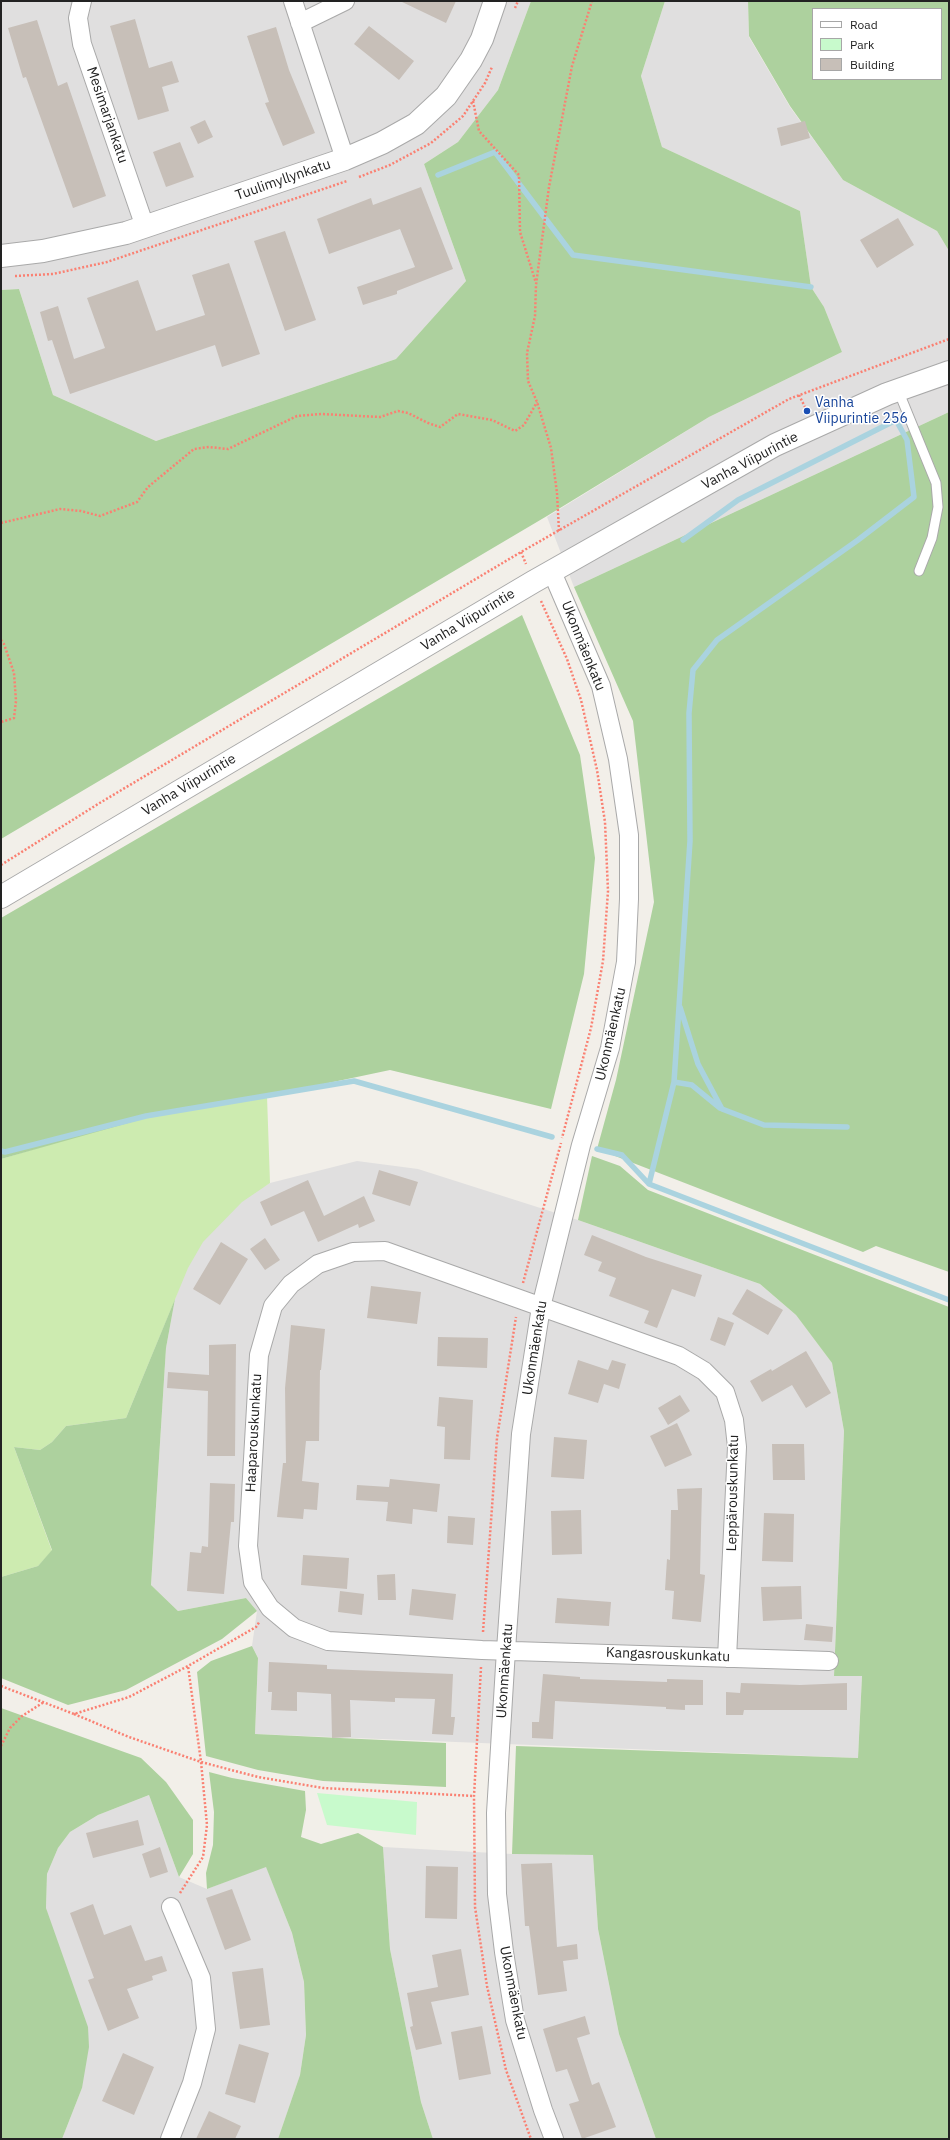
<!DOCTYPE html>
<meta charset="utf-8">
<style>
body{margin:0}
#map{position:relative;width:950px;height:2140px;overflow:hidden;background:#f2efe9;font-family:"IBM Plex Sans",sans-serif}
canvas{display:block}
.frame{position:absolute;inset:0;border:2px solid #222;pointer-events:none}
.legend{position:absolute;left:812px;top:8px;width:130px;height:72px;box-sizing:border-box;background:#fff;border:1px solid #a7a7a7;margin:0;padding:5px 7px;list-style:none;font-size:12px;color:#222}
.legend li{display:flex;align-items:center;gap:8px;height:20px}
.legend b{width:20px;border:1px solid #a7a7a7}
</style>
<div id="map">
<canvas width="950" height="2140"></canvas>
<div class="frame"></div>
<ul class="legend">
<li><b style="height:5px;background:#fff"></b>Road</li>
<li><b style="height:11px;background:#c8facc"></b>Park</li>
<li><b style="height:11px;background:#c7bfb8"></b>Building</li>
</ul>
</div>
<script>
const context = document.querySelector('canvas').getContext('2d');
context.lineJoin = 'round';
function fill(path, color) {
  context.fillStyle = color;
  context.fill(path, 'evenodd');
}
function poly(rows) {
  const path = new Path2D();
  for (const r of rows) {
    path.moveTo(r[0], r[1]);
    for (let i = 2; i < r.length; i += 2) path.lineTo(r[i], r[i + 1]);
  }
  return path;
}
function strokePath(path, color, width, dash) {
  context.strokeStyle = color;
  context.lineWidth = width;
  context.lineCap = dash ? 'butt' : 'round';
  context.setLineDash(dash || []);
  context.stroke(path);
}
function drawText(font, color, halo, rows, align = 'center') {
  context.font = font + ' "IBM Plex Sans",sans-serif';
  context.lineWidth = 3;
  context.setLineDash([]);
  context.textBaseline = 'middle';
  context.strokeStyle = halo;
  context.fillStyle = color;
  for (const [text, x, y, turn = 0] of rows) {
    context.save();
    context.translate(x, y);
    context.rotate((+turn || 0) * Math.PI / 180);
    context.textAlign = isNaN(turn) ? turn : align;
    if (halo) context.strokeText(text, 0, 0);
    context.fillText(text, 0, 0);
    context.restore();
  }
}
fill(poly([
 [1,1,531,1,498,90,458,142,424,164,466,281,396,359,156,441,53,395,19,289,1,290],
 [665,1,748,1,749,37,790,107,843,180,937,231,949,251,949,412,574,587,547,517,709,417,842,352,824,307,811,287,800,211,662,147,641,76],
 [357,1161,418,1169,578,1220,760,1284,796,1315,832,1363,844,1431,834,1675,862,1675,858,1758,255,1734,258,1658,252,1646,257,1611,246,1598,178,1611,151,1585,166,1348,175,1299,186,1267,203,1239,241,1199,270,1183],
 [149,1795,179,1877,207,1889,266,1866,292,1933,304,1982,306,2035,300,2075,278,2139,62,2139,82,2088,46,1908,47,1874,58,1848,70,1832,98,1815],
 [383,1847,512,1854,593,1855,598,1929,619,2034,656,2139,433,2139,421,2102,390,1949]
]), '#e0dfdf');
fill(poly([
 [267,1096,270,1183,242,1202,203,1242,188,1268,126,1418,66,1426,52,1442,40,1450,14,1447,52,1551,38,1566,1,1577,1,1159,201,1099]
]), '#cdebb0');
fill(poly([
 [531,1,665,1,641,76,662,147,800,211,811,287,824,307,842,352,709,417,547,516,1,839,1,290,19,289,53,395,156,441,396,359,466,281,424,164,458,142,498,90],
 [748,1,949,1,949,251,937,231,843,180,790,106,749,36],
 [813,9,941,9,941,79,813,79],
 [949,412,949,1272,876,1246,863,1252,597,1149,616,1080,654,902,633,721,574,587],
 [522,615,580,755,595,858,584,974,551,1109,390,1070,267,1096,160,1114,1,1159,1,918],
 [592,1156,620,1166,648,1190,949,1307,948,2139,656,2139,619,2034,598,1929,593,1855,512,1854,516,1746,858,1758,862,1676,834,1676,844,1431,832,1363,796,1315,760,1284,578,1220],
 [175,1299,166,1348,151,1585,178,1611,246,1598,257,1611,222,1639,126,1690,68,1705,1,1678,1,1577,38,1566,52,1550,14,1447,40,1450,52,1442,66,1426,126,1418],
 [252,1646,258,1658,255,1734,446,1743,446,1787,323,1781,258,1770,206,1756,197,1672,211,1661],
 [1,1708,141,1758,166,1782,193,1820,193,1854,179,1877,149,1795,98,1815,70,1832,58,1848,47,1874,46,1908,88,2027,89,2047,82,2088,62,2139,1,2139],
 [209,1772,232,1778,305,1791,306,1810,301,1837,321,1844,358,1833,383,1847,390,1949,421,2102,433,2139,278,2139,300,2075,306,2035,304,1982,292,1933,266,1867,207,1889,206,1873,213,1845,214,1812]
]), '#add19e');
fill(poly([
 [317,1793,417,1802,416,1835,327,1825]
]), '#c8facc');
strokePath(poly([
 [438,175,495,152,573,255,811,287],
 [680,1007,698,1064,722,1109,764,1125,847,1127],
 [674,1082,692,1085,720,1108],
 [597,1149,622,1155,649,1184,949,1300],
 [1,1151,5,1152,146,1116,354,1081,552,1137],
 [649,1184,674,1082,690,841,689,713,693,670,717,640,858,540,914,497,907,440,896,420,738,500,683,540]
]), '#aad3df', 5.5);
fill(poly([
 [400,1,456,1,446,23],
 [135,19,149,68,172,61,179,82,162,87,169,111,138,120,110,26],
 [37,20,58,86,67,82,106,196,73,208,26,77,23,78,8,28],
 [369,26,414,61,399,80,354,44],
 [276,27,289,70,315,133,283,146,265,103,269,102,247,36],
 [205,120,213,137,198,144,190,127],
 [805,121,810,138,781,146,777,128],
 [180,142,194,177,166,187,153,152],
 [421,187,453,269,397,291,397,294,363,305,357,287,415,267,400,229,329,254,317,219,371,198,373,205],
 [898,218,914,245,877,268,860,240],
 [285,231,316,320,285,331,254,241],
 [229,263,260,354,222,367,215,345,70,394,52,340,48,341,40,312,58,306,74,359,105,348,87,298,138,280,156,331,205,315,192,275],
 [379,1170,418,1182,410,1206,372,1194],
 [308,1180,324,1216,364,1196,375,1221,359,1228,358,1224,318,1242,304,1211,271,1226,260,1202],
 [592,1235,646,1257,702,1275,695,1297,672,1289,657,1328,644,1323,649,1311,609,1296,616,1278,598,1271,602,1262,584,1255],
 [265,1238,280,1260,265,1270,250,1249],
 [221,1242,248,1259,220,1305,193,1289],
 [371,1286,421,1292,417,1324,367,1318],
 [747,1289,783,1310,768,1335,732,1314],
 [718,1317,734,1323,725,1346,710,1340],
 [291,1325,325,1329,321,1370,320,1370,319,1441,306,1441,302,1481,319,1483,317,1510,304,1509,303,1519,277,1517,283,1463,286,1463,285,1388],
 [438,1337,488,1338,487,1368,437,1366],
 [236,1344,235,1456,207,1456,208,1391,167,1388,168,1372,209,1375,209,1345],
 [806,1351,831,1393,806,1408,792,1385,762,1402,750,1381,771,1369,772,1371],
 [578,1360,608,1370,612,1360,626,1364,619,1389,604,1384,598,1403,568,1394],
 [680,1395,690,1411,668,1425,658,1408],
 [439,1397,473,1400,470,1460,444,1459,445,1427,437,1426],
 [677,1423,692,1455,665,1467,650,1436],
 [554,1437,587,1440,584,1479,551,1477],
 [772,1444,804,1444,805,1480,773,1480],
 [390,1479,440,1484,437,1512,413,1509,412,1524,386,1521,388,1502,356,1500,357,1485,389,1487],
 [210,1483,235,1484,234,1522,231,1522,224,1594,187,1591,190,1552,201,1553,202,1546,208,1547],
 [702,1488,700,1574,705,1575,701,1622,672,1619,674,1591,665,1590,667,1559,670,1560,671,1510,678,1510,677,1489],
 [581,1510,582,1554,552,1555,551,1511],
 [764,1513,794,1514,793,1562,762,1561],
 [448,1516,475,1518,473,1545,447,1543],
 [303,1555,349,1558,347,1589,301,1585],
 [395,1574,396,1600,378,1600,377,1575],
 [801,1586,802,1619,763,1621,761,1587],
 [412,1589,456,1594,453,1620,409,1615],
 [340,1591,364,1594,362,1615,338,1612],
 [557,1598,611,1602,609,1626,555,1623],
 [806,1624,833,1627,832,1642,804,1640],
 [269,1662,327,1665,327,1669,453,1674,451,1717,455,1717,453,1735,432,1734,435,1699,395,1698,395,1702,350,1700,351,1737,332,1738,331,1694,297,1692,297,1711,271,1710,272,1692,268,1692],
 [543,1674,580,1677,580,1679,667,1682,667,1679,703,1680,703,1705,685,1705,685,1710,666,1709,666,1707,555,1701,553,1739,532,1738,532,1722,539,1722],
 [741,1683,800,1685,847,1683,847,1710,744,1710,743,1715,726,1715,726,1692,740,1693],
 [138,1820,144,1845,93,1858,86,1833],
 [160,1847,168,1872,150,1878,142,1854],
 [552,1863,557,1947,577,1944,578,1959,563,1961,567,1991,538,1995,529,1926,525,1926,521,1864],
 [426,1866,458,1867,457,1919,425,1918],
 [232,1889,251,1940,225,1950,206,1898],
 [93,1904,104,1935,131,1925,145,1961,162,1956,167,1971,152,1976,153,1980,127,1989,139,2018,108,2031,88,1980,94,1978,70,1913],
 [461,1949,469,1995,431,2002,442,2044,416,2050,410,2027,413,2026,407,1993,438,1987,432,1955],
 [263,1968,270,2025,240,2029,232,1972],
 [585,2016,590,2034,577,2038,592,2085,599,2082,616,2127,582,2139,569,2104,579,2101,567,2069,556,2072,543,2029],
 [482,2026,491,2074,459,2080,451,2032],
 [239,2044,269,2053,255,2103,225,2094],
 [123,2053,154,2067,134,2115,102,2101],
 [209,2111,241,2126,235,2139,196,2139]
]), '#c7bfb8');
const service = poly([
 [898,390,936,483,938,507,932,538,919,571]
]);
const minor = poly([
 [82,1,78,18,82,44,145,227],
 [293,1,345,159],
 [300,23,345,1],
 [552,572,601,686,618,759,629,835,629,899,626,962,610,1048,581,1145,541,1307,521,1434,506,1650,496,1813,497,1894,504,1952,515,2020,543,2110,554,2139],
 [727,1658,737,1447,734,1420,725,1392,704,1371,679,1356,385,1251,353,1252,318,1264,291,1284,273,1306,259,1355,248,1546,253,1582,270,1608,294,1628,328,1641,482,1650,829,1661],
 [170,2139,192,2083,206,2029,201,1978,171,1907]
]);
const tertiary = poly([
 [1,256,43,251,126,233,345,159,382,143,416,124,446,96,471,60,482,39,495,1],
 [1,897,533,582,775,445,887,394,949,372]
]);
strokePath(service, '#a9a9a9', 11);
strokePath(minor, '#a9a9a9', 20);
strokePath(tertiary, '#a9a9a9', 24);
strokePath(poly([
 [515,8,518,1],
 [473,101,479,131,519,175,520,232,536,283],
 [359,177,390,165,431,143,463,116,485,83,492,67],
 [15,276,53,274,107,262,347,181],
 [799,395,806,409],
 [1,523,60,509,81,511,100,516,137,502,148,487,194,449,209,447,228,449,297,416,321,414,380,417,398,411,408,413,428,423,440,427,458,414,492,420,515,431,524,425,537,402],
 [559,531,557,493,551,448,537,402,528,381,527,353,535,316,536,285,549,187,572,66,592,1],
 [521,552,526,564],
 [541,601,567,659,581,700,597,770,605,822,608,891,603,961,591,1028,562,1138],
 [1,640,4,644,14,673,16,701,14,718,1,722],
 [1,865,98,804,521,552,789,399,949,339],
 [523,1283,561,1143],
 [483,1632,497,1438,516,1317],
 [481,1667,474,1796,475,1907,487,1986,506,2070,531,2139],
 [1,1686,74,1714,129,1697,188,1666,256,1627,260,1621],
 [74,1714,129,1737,201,1762,258,1777,323,1788,474,1796],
 [1,1746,10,1728,22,1716,44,1702],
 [180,1893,203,1857,207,1825,201,1762,188,1666]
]), '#fa8072', 2.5, [2, 2]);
strokePath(service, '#fff', 9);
strokePath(minor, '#fff', 18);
strokePath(tertiary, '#fff', 22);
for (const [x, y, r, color] of [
 [807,411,4,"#1a4fb4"]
]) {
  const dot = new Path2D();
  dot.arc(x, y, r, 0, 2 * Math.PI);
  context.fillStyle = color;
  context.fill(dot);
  strokePath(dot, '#fff', 1.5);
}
drawText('14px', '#222', '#fff', [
 ["Mesimarjankatu",107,115,71],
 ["Tuulimyllynkatu",283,180,-19],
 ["Vanha Viipurintie",750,461,-28],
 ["Vanha Viipurintie",468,620,-31],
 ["Ukonmäenkatu",583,646,68],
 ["Vanha Viipurintie",189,785,-31],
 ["Ukonmäenkatu",611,1034,-77],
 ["Ukonmäenkatu",535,1348,-81],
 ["Haaparouskunkatu",254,1433,-87],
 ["Leppärouskunkatu",733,1493,-89],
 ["Kangasrouskunkatu",668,1655,2],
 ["Ukonmäenkatu",505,1671,-86],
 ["Ukonmäenkatu",513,1993,79]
]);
drawText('14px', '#164399', '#fff', [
 ["Vanha",815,403],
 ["Viipurintie 256",815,419]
], 'left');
</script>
